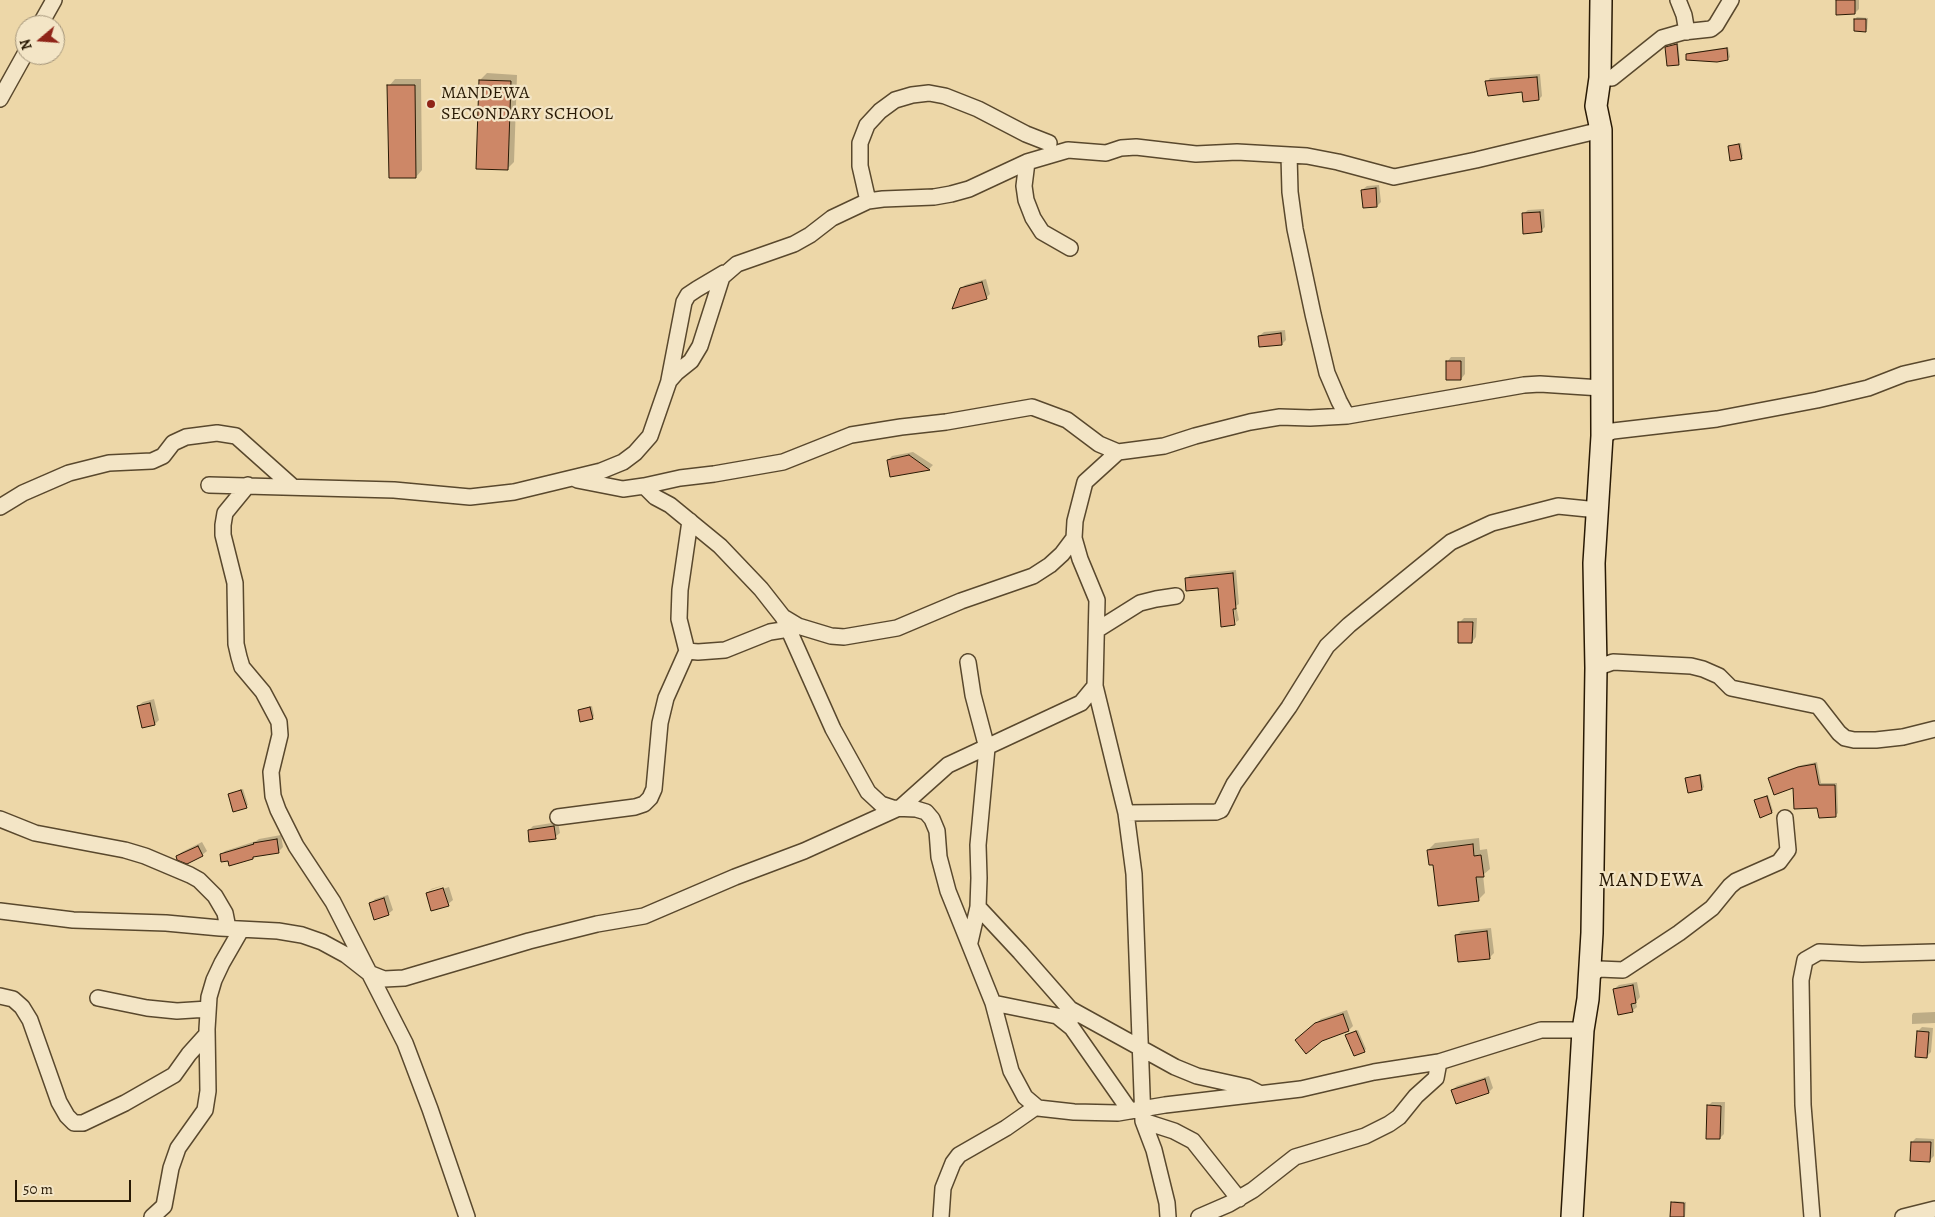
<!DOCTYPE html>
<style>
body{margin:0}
#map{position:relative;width:1935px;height:1217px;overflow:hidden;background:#edd7a8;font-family:Alegreya,serif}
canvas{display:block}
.north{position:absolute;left:15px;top:15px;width:50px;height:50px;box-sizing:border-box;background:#f3e5c6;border:1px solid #a29378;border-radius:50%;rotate:252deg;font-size:14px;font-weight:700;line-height:20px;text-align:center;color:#281904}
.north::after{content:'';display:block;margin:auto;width:18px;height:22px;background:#8f2418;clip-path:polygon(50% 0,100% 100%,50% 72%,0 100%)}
.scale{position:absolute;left:15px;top:1180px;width:116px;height:22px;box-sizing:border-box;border:2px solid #281904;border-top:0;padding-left:6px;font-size:15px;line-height:18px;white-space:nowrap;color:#281904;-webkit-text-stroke:4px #f3e5c6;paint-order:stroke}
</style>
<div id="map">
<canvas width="1935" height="1217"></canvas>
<div class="north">N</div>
<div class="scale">50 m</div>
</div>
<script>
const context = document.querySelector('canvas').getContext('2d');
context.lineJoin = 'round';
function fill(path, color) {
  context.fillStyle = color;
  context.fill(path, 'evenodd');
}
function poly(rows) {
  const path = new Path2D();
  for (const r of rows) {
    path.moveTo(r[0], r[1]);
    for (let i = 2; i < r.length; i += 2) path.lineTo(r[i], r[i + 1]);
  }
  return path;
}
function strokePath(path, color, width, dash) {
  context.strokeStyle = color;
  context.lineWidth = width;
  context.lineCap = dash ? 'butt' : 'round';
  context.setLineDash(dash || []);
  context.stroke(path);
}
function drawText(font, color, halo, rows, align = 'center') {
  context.font = font + ' Alegreya,serif';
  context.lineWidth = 4.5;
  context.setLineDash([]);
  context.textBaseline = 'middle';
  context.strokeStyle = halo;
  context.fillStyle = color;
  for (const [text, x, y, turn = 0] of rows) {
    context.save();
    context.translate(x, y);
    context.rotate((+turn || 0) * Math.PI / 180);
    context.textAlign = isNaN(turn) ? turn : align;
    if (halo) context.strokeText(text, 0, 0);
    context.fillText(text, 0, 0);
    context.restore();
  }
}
fill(poly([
 [1837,0,1859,0,1859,9,1855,13],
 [1857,17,1868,18,1867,29,1865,31,1855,19],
 [1678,43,1680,62,1678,64,1667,48],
 [1728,47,1730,57,1728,59,1717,60,1687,55,1689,53],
 [487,73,517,75,514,162,507,169,480,80],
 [1540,74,1542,96,1539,99,1523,90,1487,82,1490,78],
 [395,79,421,79,422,170,416,177,389,86],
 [1741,143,1743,156,1741,158,1729,146],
 [1379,185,1381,202,1377,206,1362,190,1367,186],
 [1544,209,1545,227,1541,231,1523,214,1528,210],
 [986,279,990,294,986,298,961,289,965,285],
 [1285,330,1286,340,1282,344,1260,346,1259,336,1264,332],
 [1451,357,1465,357,1465,374,1461,379,1447,362],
 [913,452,933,465,929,469,891,476,888,460,892,456],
 [1236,570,1239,604,1236,606,1239,620,1236,622,1233,603,1231,603,1234,622,1236,622,1222,625,1219,586,1188,590,1186,579,1190,575],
 [1464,618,1477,618,1476,637,1472,642,1460,622],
 [154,699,159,720,155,724,138,706,143,702],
 [592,706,594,716,592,718,579,711],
 [1817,762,1821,783,1837,783,1838,813,1835,816,1818,807,1795,787,1769,778,1772,775,1802,765],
 [1701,774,1704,787,1702,789,1686,778],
 [243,789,248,805,246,806,229,794],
 [1768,795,1773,811,1771,812,1755,801],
 [558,822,560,833,555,837,529,830,533,826],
 [281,835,283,847,278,852,255,855,253,858,229,860,221,855,225,851,256,841,259,839],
 [1479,838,1480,850,1487,849,1490,869,1483,875,1485,893,1479,899,1434,863,1428,850,1435,843],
 [202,842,207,851,202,855,177,856,182,852],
 [448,884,430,890,430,893,449,887,453,900,448,904,427,894,431,889],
 [388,895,393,910,388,914,371,903,375,899],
 [1491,928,1494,953,1489,958,1457,935,1461,931],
 [1637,982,1640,997,1636,1002,1637,1007,1632,1011,1614,989,1619,985],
 [1347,1010,1353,1026,1349,1030,1321,1040,1300,1036,1321,1019],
 [1935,1012,1935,1023,1912,1024,1912,1015,1913,1013],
 [1922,1027,1933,1028,1931,1052,1927,1056,1918,1031],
 [1358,1030,1366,1049,1364,1051,1347,1035],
 [1489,1076,1493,1088,1489,1092,1452,1090,1457,1086],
 [1712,1102,1725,1102,1724,1134,1720,1138,1708,1106],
 [1916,1138,1934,1139,1934,1156,1930,1160,1912,1142],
 [1674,1201,1686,1202,1685,1217,1671,1217,1672,1203]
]), '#0003');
const building = poly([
 [1836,0,1855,0,1855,14,1836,15,1836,0],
 [1854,19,1866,19,1866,32,1854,31,1854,19],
 [1677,44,1679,65,1667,66,1665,47,1677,44],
 [1727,48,1728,60,1717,62,1686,60,1686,54,1727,48],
 [1537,77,1539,100,1523,102,1522,92,1488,96,1485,81,1537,77],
 [479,80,511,81,508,170,476,169,479,80],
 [387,85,415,85,416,178,389,178,387,85],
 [1739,144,1742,159,1730,161,1728,146,1739,144],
 [1376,188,1377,207,1363,208,1361,190,1376,188],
 [1540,212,1542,232,1523,234,1522,213,1540,212],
 [982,282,987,299,952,309,960,288,982,282],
 [1281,333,1282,345,1259,347,1258,336,1281,333],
 [1446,361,1461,361,1461,380,1446,380,1446,361],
 [909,455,930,470,890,477,887,460,909,455],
 [1233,573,1236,609,1233,609,1235,625,1221,627,1218,588,1186,591,1185,578,1233,573],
 [1458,622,1473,622,1472,643,1458,643,1458,622],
 [150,703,155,725,142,728,137,706,150,703],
 [590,707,593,719,580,722,578,710,590,707],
 [1815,764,1819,785,1835,785,1836,817,1819,818,1817,808,1794,809,1793,788,1774,795,1768,778,1798,767,1815,764],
 [1700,775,1702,790,1688,793,1685,778,1700,775],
 [241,790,247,808,233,812,228,794,241,790],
 [1767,796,1772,813,1760,818,1754,800,1767,796],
 [554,826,556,839,529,842,528,830,554,826],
 [277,839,279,853,253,857,253,859,229,866,228,861,221,862,220,854,254,844,253,843,277,839],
 [1473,844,1474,856,1481,855,1484,877,1476,877,1479,901,1438,906,1433,865,1429,865,1427,850,1473,844],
 [198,846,203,856,187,864,177,860,176,856,198,846],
 [443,888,449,906,431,911,426,893,443,888],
 [384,898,389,915,374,920,369,903,384,898],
 [1487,931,1490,959,1458,962,1455,935,1487,931],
 [1633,985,1636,1003,1631,1004,1633,1012,1618,1015,1613,989,1633,985],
 [1343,1014,1349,1031,1322,1041,1306,1054,1295,1040,1315,1023,1343,1014],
 [1356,1031,1365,1052,1354,1056,1345,1035,1356,1031],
 [1917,1031,1929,1032,1927,1058,1915,1057,1917,1031],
 [1485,1079,1489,1093,1456,1104,1451,1090,1485,1079],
 [1707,1105,1721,1106,1720,1139,1706,1139,1707,1105],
 [1911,1142,1931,1142,1930,1162,1910,1161,1911,1142],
 [1671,1202,1684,1203,1684,1217,1670,1217,1671,1202]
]);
fill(building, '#cd8767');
strokePath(building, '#281904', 1);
const minor = poly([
 [1678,0,1684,15,1687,32],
 [40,25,54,0],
 [1600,78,1612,78,1662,38,1683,32,1711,29,1716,25,1731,0],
 [0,99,25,54],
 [1289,155,1290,192,1295,229,1313,314,1327,373,1339,401,1347,416],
 [1027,162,1024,186,1026,200,1033,218,1042,232,1070,248],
 [868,201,860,166,860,143,867,125,880,111,895,100,912,95,929,93,945,96,978,109,1026,134,1049,143],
 [669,380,684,302,688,295,697,289,724,273],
 [1602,436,1613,431,1717,419,1817,400,1868,388,1904,374,1935,367],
 [577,480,623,489,644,486,655,497,670,505,720,546,761,589,783,617,833,729,868,792,881,804,893,808,916,809,926,812,932,819,937,831,939,857,948,891,993,1003,1011,1071,1025,1097,1038,1108,1074,1112,1118,1113,1165,1105,1301,1089,1374,1072,1439,1062],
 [209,485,394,490,470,497,514,492,601,471,623,462,635,453,650,436,669,381,676,373,691,361,700,346,722,277,737,264,794,244,810,235,832,218,868,201,883,199,934,197,951,194,969,189,1027,162,1068,150,1106,153,1121,148,1136,147,1196,154,1237,152,1307,156,1338,162,1394,177,1476,160,1601,130],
 [248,485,225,513,223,525,223,535,235,583,236,644,239,657,242,667,263,692,279,722,280,735,271,772,273,796,278,810,296,846,333,902,405,1043,430,1109,467,1217],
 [644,486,680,478,714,474,783,462,851,435,901,427,946,422,1032,407,1067,420,1099,444,1118,452],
 [0,507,23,493,69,473,109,463,152,461,163,456,173,443,186,437,217,433,236,436,292,486],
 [783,617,798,626,831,636,844,637,897,628,961,601,1033,576,1050,565,1062,554,1074,538],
 [1097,630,1140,603,1156,599,1176,596],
 [687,651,698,652,725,650,770,632,789,629],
 [968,662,973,695,987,748,978,845,979,878,978,907,970,942],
 [1596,668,1613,662,1691,666,1703,669,1719,676,1731,688,1818,706,1839,733,1845,738,1854,740,1876,740,1903,737,1935,729],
 [1126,813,1216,812,1221,810,1234,784,1289,707,1327,646,1349,625,1451,542,1492,523,1558,506,1598,510],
 [558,817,635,807,644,804,650,798,654,789,660,723,666,698,687,651,679,619,680,590,690,521],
 [0,819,35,833,125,850,145,856,190,875,199,880,215,896,225,913,228,928],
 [978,907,1020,952,1070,1009,1073,1017],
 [0,911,73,920,166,923,220,928,278,931,302,935,322,942,346,955,369,973,384,979,404,978,529,941,597,924,644,916,735,877,804,851,901,807,948,765,1081,703,1095,686],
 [1589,977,1599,969,1623,970,1679,933,1712,908,1730,886,1736,881,1779,862,1788,850,1785,818],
 [0,996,13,999,22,1007,30,1020,59,1102,67,1116,74,1123,83,1123,125,1103,174,1075,189,1054,207,1034],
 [98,998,147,1008,177,1011,208,1009],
 [993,1003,1057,1016,1072,1028,1130,1111],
 [1070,1009,1175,1067,1197,1076,1247,1087,1259,1093],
 [1143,1121,1174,1131,1193,1141,1239,1199],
 [152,1217,164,1206,171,1168,178,1148,205,1110,208,1091,207,1029,209,997,214,980,222,963,241,930],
 [941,1217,943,1188,953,1163,959,1155,1006,1128,1036,1107],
 [1168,1217,1167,1203,1154,1150,1143,1121,1134,874,1126,813,1095,686,1097,600,1080,559,1074,538,1075,521,1085,482,1118,452,1164,446,1195,436,1250,422,1280,417,1310,418,1347,416,1524,385,1540,384,1601,388],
 [1199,1217,1229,1204,1253,1190,1295,1157,1365,1136,1389,1124,1399,1117,1416,1096,1436,1078,1439,1062,1541,1030,1583,1030],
 [1812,1217,1803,1105,1801,980,1805,960,1819,952,1862,954,1935,952],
 [1903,1217,1935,1209]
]);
const secondary = poly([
 [1572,1217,1583,1030,1588,999,1592,933,1596,668,1594,563,1602,436,1601,130,1596,106,1600,78,1601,0]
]);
strokePath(minor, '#59482d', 18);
strokePath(secondary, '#281904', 24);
strokePath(minor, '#f3e5c6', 15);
strokePath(secondary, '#f3e5c6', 21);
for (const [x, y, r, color] of [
 [431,104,5,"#8f2418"]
]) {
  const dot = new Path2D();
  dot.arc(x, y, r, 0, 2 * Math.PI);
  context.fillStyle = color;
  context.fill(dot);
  strokePath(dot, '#f3e5c6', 2);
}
drawText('18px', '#281904', '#f3e5c6', [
 ["MANDEWA",441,94],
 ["SECONDARY SCHOOL",441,115]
], 'left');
context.letterSpacing = '1px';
drawText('20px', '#281904', '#f3e5c6', [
 ["MANDEWA",1651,881]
]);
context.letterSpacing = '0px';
</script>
